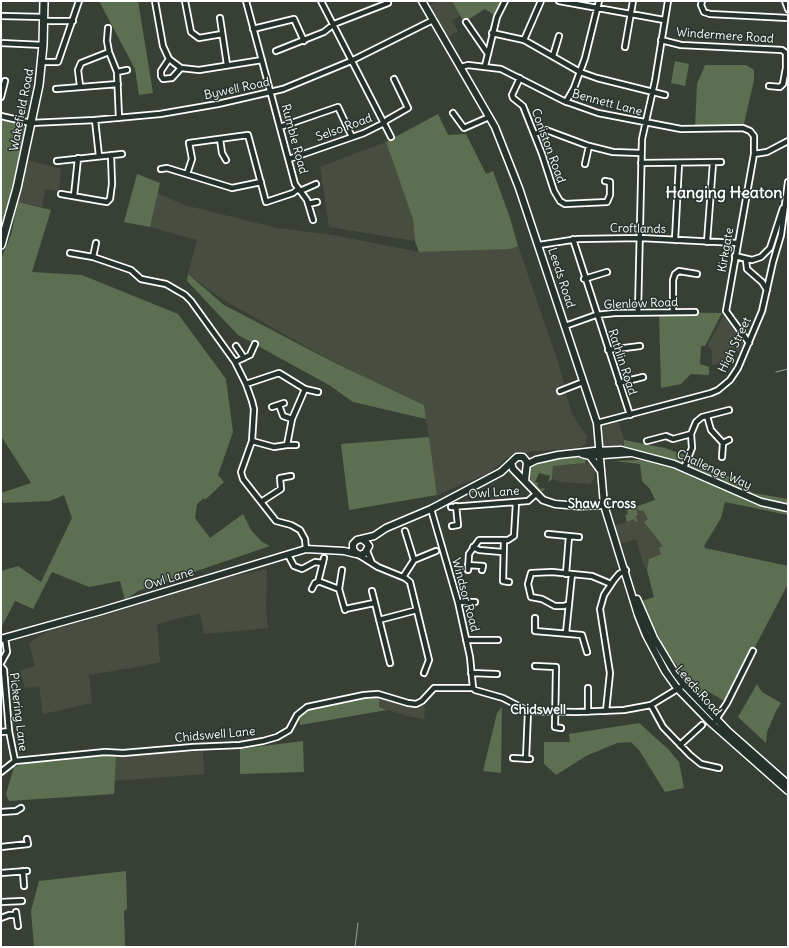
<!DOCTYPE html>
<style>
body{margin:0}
#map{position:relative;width:789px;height:948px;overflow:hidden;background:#384036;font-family:Delius,sans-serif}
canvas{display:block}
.frame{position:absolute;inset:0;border:2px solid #fff;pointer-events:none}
</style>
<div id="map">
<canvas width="789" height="948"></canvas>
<div class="frame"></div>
</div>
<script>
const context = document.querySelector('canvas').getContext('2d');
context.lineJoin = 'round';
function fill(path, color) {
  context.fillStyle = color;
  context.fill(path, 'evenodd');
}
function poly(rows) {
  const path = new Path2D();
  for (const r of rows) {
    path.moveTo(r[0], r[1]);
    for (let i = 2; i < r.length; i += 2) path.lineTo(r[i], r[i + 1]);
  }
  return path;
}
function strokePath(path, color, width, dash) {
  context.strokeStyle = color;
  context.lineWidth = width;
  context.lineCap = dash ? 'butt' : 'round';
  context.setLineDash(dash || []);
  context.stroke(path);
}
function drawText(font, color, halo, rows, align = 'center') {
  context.font = font + ' Delius,sans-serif';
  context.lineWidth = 3;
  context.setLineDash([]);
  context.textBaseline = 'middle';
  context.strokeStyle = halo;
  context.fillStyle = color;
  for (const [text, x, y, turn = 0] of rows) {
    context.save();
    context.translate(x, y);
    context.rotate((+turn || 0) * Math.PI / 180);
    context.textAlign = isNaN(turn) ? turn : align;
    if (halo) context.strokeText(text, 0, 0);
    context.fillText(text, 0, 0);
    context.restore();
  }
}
fill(poly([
 [437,1,452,1,460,15,452,21,458,31,447,38,428,6],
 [386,142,413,219,415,241,329,227,320,167],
 [27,160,61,169,59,191,45,189,42,207,18,202],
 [157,193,184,205,277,228,333,235,419,252,509,249,518,246,559,365,571,412,582,430,587,435,585,445,577,448,527,452,506,458,490,472,437,495,424,405,337,364,222,299,188,274,197,240,150,227],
 [724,315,737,329,743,344,741,349,723,363,712,365,712,352,708,345],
 [618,420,624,440,624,447,604,448,600,425],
 [587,463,591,464,595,469,594,480,591,482,591,484,562,482,552,479,553,466],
 [655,500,684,545,649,559,647,570,643,563,636,539,620,544,614,526,627,522,625,515,628,514,627,510],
 [267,569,266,609,268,628,204,634,200,613,157,624,160,662,142,666,89,675,92,703,43,714,39,686,25,688,20,671,35,666,29,643,50,630,106,615,209,582],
 [379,697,408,705,422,704,425,709,424,719,411,717,379,707],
 [203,751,204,774,113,781,116,755]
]), '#494d41');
fill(poly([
 [99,1,138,1,153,93,139,95,135,69],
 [452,1,502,1,494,15,485,9,469,19,466,26],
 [675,61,689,64,685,86,671,83],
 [705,65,746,65,754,70,754,80,743,128,695,128,697,84],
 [438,114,448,135,466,134,486,174,493,171,510,218,518,246,510,249,419,252,415,241,413,219,386,142],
 [1,119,22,125,27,129,1,245],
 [137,174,160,183,150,227,124,222],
 [18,202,51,210,32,272,82,275,178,314,226,379,233,432,218,475,224,482,205,500,204,498,197,504,195,518,210,538,243,514,251,530,262,542,270,546,138,591,125,600,120,581,89,587,52,572,33,609,15,601,1,628,1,571,18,566,41,582,72,518,64,495,50,501,3,503,1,493,31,483,1,436,1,259,11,235],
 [188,274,224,305,337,364,424,405,426,419,353,402,329,385,238,335,187,281],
 [659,312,722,313,705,346,701,346,700,364,709,367,709,375,691,374,681,384,661,388],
 [429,437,437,495,349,510,341,444],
 [624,440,665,448,695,459,735,480,753,493,788,499,788,504,769,501,735,489,699,470,669,459,624,447],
 [583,457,587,458,585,463,553,466,552,479,548,483,550,476,539,473,535,482,539,484,537,485,540,489,545,488,543,491,537,490,531,481,529,473,530,468,533,466,554,459],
 [640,460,663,463,756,504,788,512,788,515,725,502,721,518,704,546,705,548,788,566,788,584,726,702,709,692,703,699,666,651,642,601,654,597,647,570,649,559,661,554,659,548,663,546,644,522,648,519,643,510,640,511,638,509,636,510,638,515,635,516,638,521,636,522,634,519,627,522,625,515,628,514,627,510,655,500,650,489,642,481,640,464,613,461],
 [757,684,762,692,781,703,776,711,767,732,766,743,738,717],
 [364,697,379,697,379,707,387,710,300,725,299,716,306,709],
 [502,707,501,773,483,771,497,713],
 [639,723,668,749,679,762,684,788,665,792,639,750,631,742,617,743,586,756,556,775,544,764,544,742,570,742,569,734],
 [303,741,304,772,240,774,240,749],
 [103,755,116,755,114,794,9,801,6,794,14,767,28,762,57,761],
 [126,871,127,909,124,911,125,947,34,947,31,911,39,881]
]), '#5d6f51');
strokePath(poly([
 [776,372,788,369],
 [355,947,358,923]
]), '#91a6a7', 1);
const minor = poly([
 [155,1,163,46,169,59,181,68,199,70,262,60],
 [185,1,191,32,199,38,222,34],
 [246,1,295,184,307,200,313,220],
 [321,1,391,137],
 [559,1,664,20],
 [702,1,701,5,704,12,710,14,788,18],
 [785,1,788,9],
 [1,16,44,17],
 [220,18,227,65],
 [47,21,73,21],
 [466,22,488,54],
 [108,28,107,41,109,52,117,72,119,118],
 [253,29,294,19,304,41],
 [492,33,524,40,580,72,597,78,665,95],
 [524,40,541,1],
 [661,40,681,45,782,50,786,53],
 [1,43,43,45],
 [625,47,633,1],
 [276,51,324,32,334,24,388,3],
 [553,56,559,36],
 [169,59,161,71,161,76,163,79,172,78,181,68],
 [42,62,58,62,79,1],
 [485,66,497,17,505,1],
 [461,67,468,65,501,69,564,101,598,113,681,129,743,128,750,131,754,136,754,154,726,311,749,343],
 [117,72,127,70],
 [520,78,512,95,513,98,523,106,542,154,554,191,560,201,565,204,607,202,610,195,610,182,605,181],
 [80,86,78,70,81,63,109,52],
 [769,86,780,87,783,84,786,68,786,53],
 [56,89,118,84],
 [1,97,5,81],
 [566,102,574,88,585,58,599,1],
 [453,113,464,128,489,117],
 [1,116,31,123,95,120,160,114,218,104,283,89,351,61,433,20],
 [95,120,99,156],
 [280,127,338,107,352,137],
 [535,134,546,130,589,146,613,152,641,153],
 [220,139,222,153,226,160],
 [754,154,767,152,788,141],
 [289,159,364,133,384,123,387,120,408,108,394,79],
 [57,161,122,154],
 [641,163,721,162],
 [585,164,589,146],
 [161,169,167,168,232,188,261,182],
 [187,174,192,159,189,143,248,135,266,202,293,193,298,189],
 [300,191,316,184],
 [61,194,107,202,110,199,112,184,111,155],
 [74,196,78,158],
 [308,204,317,202],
 [573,239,630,415],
 [675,240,679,163],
 [707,242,713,163],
 [539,245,578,239,641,238,737,243],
 [70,253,93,257,131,270,141,279,166,284,185,295,191,301,235,362,246,384,252,401,254,409,252,441,241,472,243,479,276,521,291,525,300,530,305,539,306,549],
 [735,256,752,260,761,257,770,248,783,208],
 [93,257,96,243],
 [746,260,747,269,762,282,767,290],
 [584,279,607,272],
 [638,312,642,139,655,81,668,1],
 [673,312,673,280,675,274,679,271,697,274],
 [565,326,596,315,615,313,695,312],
 [236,346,244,358],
 [608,350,640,346],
 [235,362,250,355,255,344],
 [619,383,643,377],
 [246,384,279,373,305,389,292,419,287,445,274,447,252,441],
 [305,389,318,392],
 [560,391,583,382],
 [279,405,283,416,292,419],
 [272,407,284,403],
 [707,416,711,430,723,443,722,457],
 [597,423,711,393,718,390,730,380,738,368,762,311,773,262,781,235,788,182],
 [647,441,666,436,673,439,691,434],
 [723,443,729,440],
 [287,445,296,445],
 [684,468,692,448,691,434,696,422,702,417,729,410],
 [261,502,281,489,280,478,291,476],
 [451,507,528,501,536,494],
 [431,509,458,602,470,657,473,688],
 [452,526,458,525,456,506],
 [405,531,414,560],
 [548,534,579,537],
 [504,540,503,581,509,582],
 [473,547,479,550,502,552],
 [367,551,372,563],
 [288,555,294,566,302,569,315,562,323,563],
 [359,555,378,567,405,578,410,582,429,660,424,673],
 [468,565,483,566,482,570],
 [468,570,469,554,479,540,508,540,514,536,516,503],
 [566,574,569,536],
 [403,577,414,560,436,551],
 [318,581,339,589,345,610],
 [312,589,315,583,318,582,324,558],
 [339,589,342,570],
 [372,591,390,663],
 [458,602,475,602],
 [569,604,564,606,555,606,542,599,531,597,528,584,531,573,552,572,592,576,611,584],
 [345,609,374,603],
 [535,618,535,631,582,635,587,652],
 [379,620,417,610],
 [566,633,572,574],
 [466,640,498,640],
 [1,663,7,652,5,638],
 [1,666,4,670,9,731,15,761],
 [535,666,556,667,555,727,561,728],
 [471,673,497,674],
 [588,688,588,712],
 [651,705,663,727,690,755,701,764,719,768],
 [606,711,610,673,600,609,604,595,614,580,619,574,626,570],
 [715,721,727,703,753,651],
 [1,732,9,731],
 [680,745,702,725],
 [513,758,530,759],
 [526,759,528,711],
 [15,761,105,752,123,753,193,747,240,745,263,741,277,737,289,730,297,715,307,707,364,695,378,694,408,703,416,704,422,701,434,688,473,688,475,690,503,698,528,711,576,712,624,710,651,705,684,685],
 [1,772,15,761],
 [1,812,16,811,21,808],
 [1,847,28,844,27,839],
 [23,871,24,886],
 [1,873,27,871],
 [1,902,22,901],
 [16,912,18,926],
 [1,918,9,915,16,915]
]);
const major = poly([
 [422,1,495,127,519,188,597,423,604,505,638,615,646,635,665,671,677,688,710,722,788,791],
 [582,454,590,456,630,453],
 [590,456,601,471],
 [511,463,513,469,543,500,555,504,579,506,604,505],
 [528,464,536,460,558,455,594,451,621,450,674,464,761,502,788,508],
 [362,539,366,542,369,546,365,553,360,555,356,553,353,549,353,544,357,540,374,536,386,528,431,509,501,472,517,457,523,457,527,462,525,481],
 [637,599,654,638,675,673,684,685,728,731,788,784],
 [1,639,101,611,306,549,344,551,356,554]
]);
const highway = poly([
 [1,245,17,188,39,85,43,45,44,1]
]);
strokePath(minor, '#fff', 8);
strokePath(major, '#fff', 9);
strokePath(highway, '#fff', 10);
strokePath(minor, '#26332d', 4.5);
strokePath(major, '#26332d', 6);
strokePath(highway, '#26332d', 7);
drawText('12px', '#fff', '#26332d', [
 ["Windermere Road",725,36,4],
 ["Bywell Road",237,89,-12],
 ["Bennett Lane",607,103,15],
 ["Wakefield Road",22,110,-79],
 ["Selso Road",344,128,-20],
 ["Rumble Road",294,139,75],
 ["Coniston Road",548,146,70],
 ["Croftlands",638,229,1],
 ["Kirkgate",726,250,-80],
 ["Leeds Road",561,278,72],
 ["Glenlow Road",641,304,-2],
 ["High Street",735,345,-64],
 ["Rathlin Road",622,362,72],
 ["Challenge Way",714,470,24],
 ["Owl Lane",494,493,-4],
 ["Owl Lane",169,579,-17],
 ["Windsor Road",465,595,75],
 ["Leeds Road",698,691,48],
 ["Pickering Lane",18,712,83],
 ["Chidswell Lane",215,735,-5]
]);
drawText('bold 13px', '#fff', '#26332d', [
 ["Shaw Cross",602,504],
 ["Chidswell",538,710]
]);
drawText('bold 16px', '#fff', '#26332d', [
 ["Hanging Heaton",724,193]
]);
</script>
